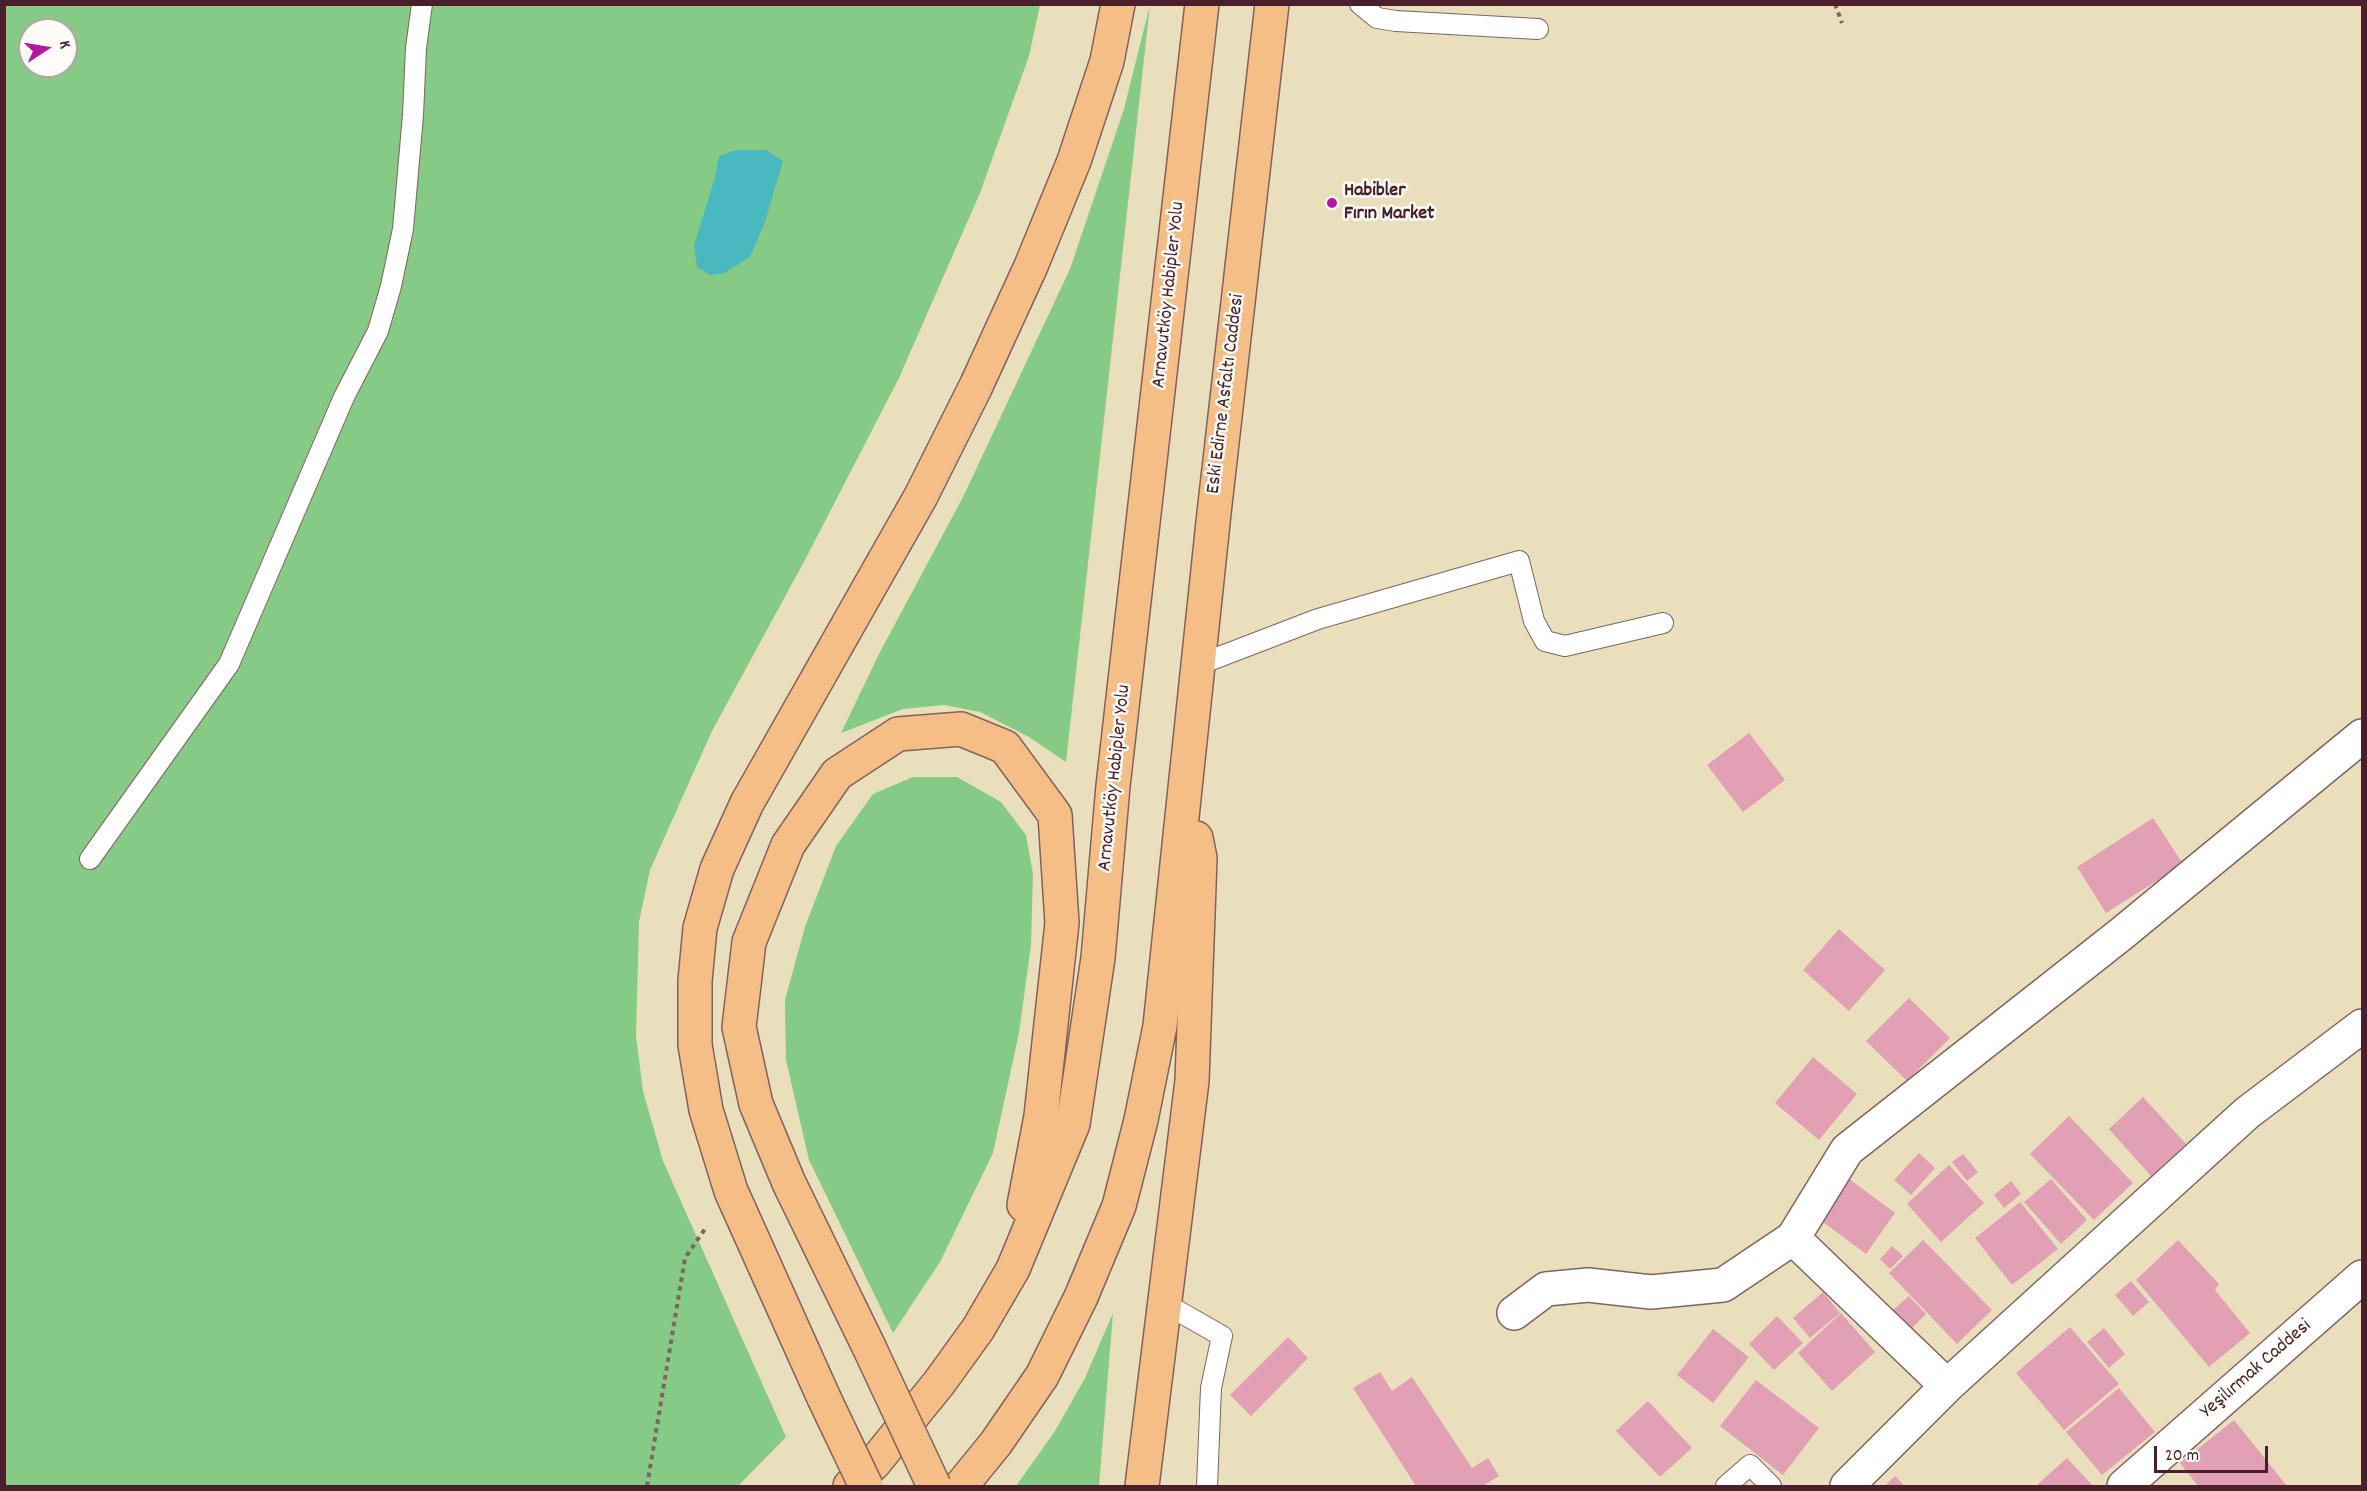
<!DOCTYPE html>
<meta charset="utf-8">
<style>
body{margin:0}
#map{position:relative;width:2367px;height:1491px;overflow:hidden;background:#eadfbc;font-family:Dekko,sans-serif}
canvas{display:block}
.frame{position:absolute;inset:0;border:6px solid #4a1f2b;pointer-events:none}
.north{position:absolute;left:18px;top:18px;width:60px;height:60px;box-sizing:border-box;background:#fdfcf7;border:2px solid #b5a4a5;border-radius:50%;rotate:78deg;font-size:16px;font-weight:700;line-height:24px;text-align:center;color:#4a1f2b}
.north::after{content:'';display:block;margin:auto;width:21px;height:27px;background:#b5179e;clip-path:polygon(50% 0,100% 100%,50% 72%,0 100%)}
.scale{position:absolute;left:2154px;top:1446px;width:114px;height:27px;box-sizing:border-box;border:3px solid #4a1f2b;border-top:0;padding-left:8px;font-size:18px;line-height:21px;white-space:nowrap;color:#4a1f2b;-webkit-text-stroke:4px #fdfcf7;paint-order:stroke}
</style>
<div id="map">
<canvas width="2367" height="1491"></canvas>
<div class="frame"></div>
<div class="north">K</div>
<div class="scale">20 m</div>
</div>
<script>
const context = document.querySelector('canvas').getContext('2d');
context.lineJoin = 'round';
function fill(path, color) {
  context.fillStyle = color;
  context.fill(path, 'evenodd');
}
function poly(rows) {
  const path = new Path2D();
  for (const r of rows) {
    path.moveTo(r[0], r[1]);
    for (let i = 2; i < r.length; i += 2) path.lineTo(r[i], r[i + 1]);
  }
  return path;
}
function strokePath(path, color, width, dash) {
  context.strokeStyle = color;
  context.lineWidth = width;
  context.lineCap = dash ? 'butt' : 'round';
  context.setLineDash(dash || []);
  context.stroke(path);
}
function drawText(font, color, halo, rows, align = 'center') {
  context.font = font + ' Dekko,sans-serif';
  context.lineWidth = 5;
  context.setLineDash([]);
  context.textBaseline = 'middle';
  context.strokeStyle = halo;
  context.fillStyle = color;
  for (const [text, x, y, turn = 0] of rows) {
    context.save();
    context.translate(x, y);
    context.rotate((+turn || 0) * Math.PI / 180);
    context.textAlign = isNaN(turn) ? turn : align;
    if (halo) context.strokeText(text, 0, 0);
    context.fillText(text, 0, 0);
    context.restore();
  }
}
fill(poly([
 [5,5,1040,5,1029,56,980,193,899,378,806,558,712,731,650,870,639,922,636,1036,643,1091,663,1161,786,1437,738,1486,5,1486],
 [30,30,66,30,66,66,30,66],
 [1150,5,1066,762,1029,737,980,712,944,705,903,709,841,733,880,652,963,497,1070,269,1124,109],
 [913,777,957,777,1001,802,1026,835,1033,874,1031,945,1019,1033,993,1153,940,1262,893,1333,809,1160,786,1060,785,1000,805,927,836,846,873,794],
 [1113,1313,1099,1486,1016,1486,1055,1431,1085,1378]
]), '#85cb86');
fill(poly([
 [737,150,766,150,783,161,765,222,750,257,725,273,710,275,697,267,694,245,715,178,719,156]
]), '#49b9bf');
fill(poly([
 [1749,733,1785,780,1743,812,1707,765],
 [2153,818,2183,864,2106,913,2077,867],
 [1839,929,1885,970,1849,1011,1803,970],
 [1909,998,1950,1038,1907,1081,1866,1041],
 [1813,1057,1857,1094,1819,1140,1775,1103],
 [2143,1097,2186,1144,2151,1176,2109,1129],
 [2069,1116,2133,1183,2094,1220,2030,1154],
 [1919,1153,1935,1168,1911,1195,1894,1180],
 [1963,1154,1978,1172,1967,1181,1952,1162],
 [1949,1165,1984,1203,1941,1242,1907,1204],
 [1848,1178,1895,1213,1866,1254,1819,1219],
 [2051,1179,2087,1220,2061,1244,2024,1202],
 [2011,1181,2021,1194,2004,1208,1994,1195],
 [2020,1202,2058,1249,2012,1285,1975,1238],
 [1923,1240,1992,1310,1957,1344,1889,1273],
 [2178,1240,2219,1284,2215,1290,2250,1333,2209,1367,2136,1280],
 [1892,1246,1903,1256,1890,1269,1880,1259],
 [2131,1281,2149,1302,2133,1316,2115,1295],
 [1823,1292,1840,1313,1810,1338,1793,1318],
 [1909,1296,1926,1314,1911,1329,1893,1310],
 [1841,1313,1875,1352,1832,1391,1798,1353],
 [1777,1316,1803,1343,1774,1370,1749,1344],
 [2070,1327,2119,1384,2064,1430,2016,1373],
 [2104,1328,2125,1354,2109,1368,2087,1342],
 [1713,1329,1749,1357,1713,1403,1677,1375],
 [1288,1337,1308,1358,1251,1416,1230,1395],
 [1380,1372,1392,1391,1412,1377,1472,1468,1488,1458,1499,1476,1483,1486,1416,1486,1353,1388],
 [1756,1380,1819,1428,1783,1475,1720,1426],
 [2119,1388,2155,1432,2102,1475,2066,1432],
 [1648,1401,1692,1448,1660,1477,1616,1431],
 [2234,1420,2287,1486,2198,1486,2180,1463],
 [2067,1458,2093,1486,2040,1486,2038,1484],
 [1895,1476,1905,1486,1885,1486]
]), '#e2a0b5');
const lane = poly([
 [1360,4,1377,18,1396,21,1538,29],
 [1198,665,1318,619,1519,561,1534,621,1545,641,1565,646,1663,623],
 [90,859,229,664,344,397,378,331,391,286,403,229,413,115,416,48,422,4],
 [1164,1303,1222,1336,1211,1388,1207,1486],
 [1726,1486,1750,1465,1771,1486]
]);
const street = poly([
 [1514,1313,1546,1289,1588,1285,1651,1292,1723,1285,1793,1238],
 [1947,1386,1793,1238,1847,1150,2120,935,2362,736],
 [1847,1486,1947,1386,2247,1113,2362,1026],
 [2124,1486,2362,1277]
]);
const highway = poly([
 [869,1347,789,1183,756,1104,739,1027,749,942,788,845,837,774,898,734,961,729,1005,747,1055,815,1062,923,1041,1116,1024,1205],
 [824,1398,731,1191,706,1110,695,1045,695,981,700,928,717,869,747,803,921,496,976,386,1031,266,1074,161,1107,61,1118,4],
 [850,1486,875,1462,939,1383,978,1329,1013,1269,1073,1124,1098,958,1113,786,1202,4],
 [961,1486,996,1443,1042,1376,1081,1297,1119,1206,1141,1120,1160,1026,1214,513,1272,4],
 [1142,1486,1192,1081,1200,858,1196,838]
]);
strokePath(lane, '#82625e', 22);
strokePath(street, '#82625e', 36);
strokePath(highway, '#82625e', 36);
strokePath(poly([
 [1835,4,1842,23],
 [647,1486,685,1258,707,1226]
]), '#82625e', 4, [4.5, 4.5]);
strokePath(lane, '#fff', 20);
strokePath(street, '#fff', 33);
strokePath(highway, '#f6be87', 33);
const highwayBridge = poly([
 [869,1347,934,1486],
 [824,1398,866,1486]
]);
strokePath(highwayBridge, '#82625e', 36, []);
strokePath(highwayBridge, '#f6be87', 33);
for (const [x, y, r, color] of [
 [1332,203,6,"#b5179e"]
]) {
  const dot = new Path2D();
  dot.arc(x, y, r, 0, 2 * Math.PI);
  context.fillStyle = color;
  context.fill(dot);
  strokePath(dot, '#fdfcf7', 2);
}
drawText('bold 20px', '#4a1f2b', '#fdfcf7', [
 ["Habibler",1344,192],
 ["Fırın Market",1344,215]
], 'left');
drawText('20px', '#4a1f2b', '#fdfcf7', [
 ["Arnavutköy Habipler Yolu",1170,295,-84],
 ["Eski Edirne Asfaltı Caddesi",1227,394,-83],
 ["Arnavutköy Habipler Yolu",1116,778,-84],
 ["Yeşilırmak Caddesi",2257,1370,-41]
]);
</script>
